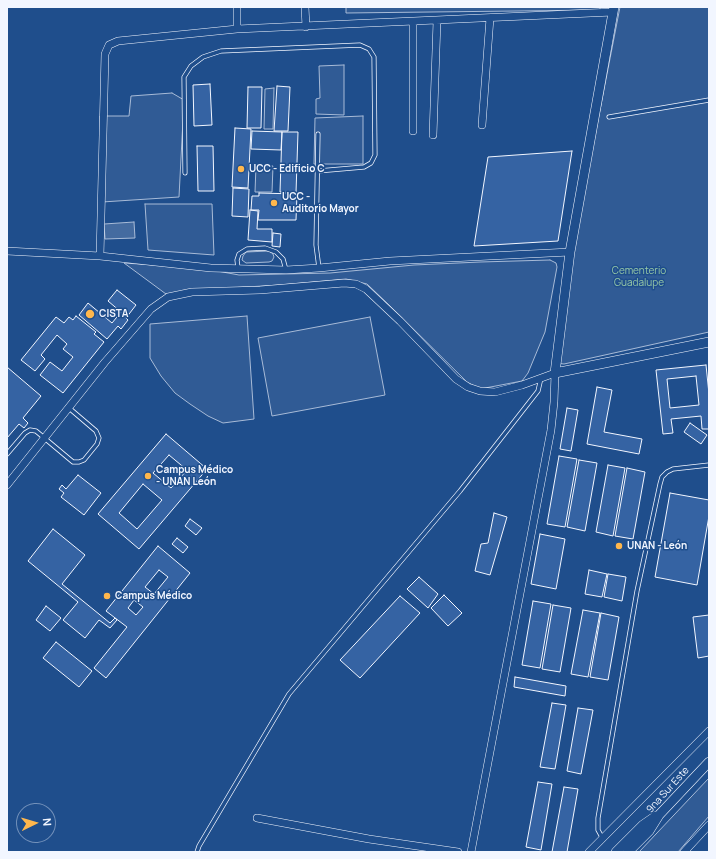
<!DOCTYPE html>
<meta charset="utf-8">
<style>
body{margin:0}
#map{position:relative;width:716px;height:859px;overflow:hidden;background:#1f4e8c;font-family:Manrope,sans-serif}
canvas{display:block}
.frame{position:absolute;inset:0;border:8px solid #f2f6ff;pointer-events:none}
.north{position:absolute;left:16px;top:803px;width:40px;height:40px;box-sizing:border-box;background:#1f4e8c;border:1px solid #7391ba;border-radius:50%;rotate:85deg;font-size:11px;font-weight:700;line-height:16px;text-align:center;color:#f2f6ff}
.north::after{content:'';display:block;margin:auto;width:14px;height:18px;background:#ffb74d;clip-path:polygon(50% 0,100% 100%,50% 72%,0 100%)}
</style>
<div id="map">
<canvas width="716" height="859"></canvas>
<div class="frame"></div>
<div class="north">N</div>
</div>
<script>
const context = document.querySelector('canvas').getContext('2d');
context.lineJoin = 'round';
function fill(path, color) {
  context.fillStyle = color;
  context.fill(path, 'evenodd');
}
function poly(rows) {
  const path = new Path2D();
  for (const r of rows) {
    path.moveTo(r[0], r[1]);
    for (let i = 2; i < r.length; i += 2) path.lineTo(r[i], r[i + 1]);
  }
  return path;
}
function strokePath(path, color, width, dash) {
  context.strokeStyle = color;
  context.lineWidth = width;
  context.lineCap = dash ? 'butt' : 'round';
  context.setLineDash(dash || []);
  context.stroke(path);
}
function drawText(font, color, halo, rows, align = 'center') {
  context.font = font + ' Manrope,sans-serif';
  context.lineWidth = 3;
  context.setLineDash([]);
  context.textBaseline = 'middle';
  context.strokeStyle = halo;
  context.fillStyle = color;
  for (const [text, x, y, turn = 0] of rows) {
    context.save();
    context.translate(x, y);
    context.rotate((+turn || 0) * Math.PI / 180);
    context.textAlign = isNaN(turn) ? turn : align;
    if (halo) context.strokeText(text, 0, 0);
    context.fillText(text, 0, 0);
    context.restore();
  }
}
const built = poly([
 [346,7,600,7,600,10,346,13,346,7],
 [620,7,709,7,709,332,564,364,555,363,569,270,620,7],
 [344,65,344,115,316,114,316,99,320,98,319,66,344,65],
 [274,88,273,129,264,129,265,89,274,88],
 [172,93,184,100,179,197,102,202,100,116,129,116,131,96,172,93],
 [363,116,363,164,314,164,315,118,363,116],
 [256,166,273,166,272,192,255,192,256,166],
 [145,204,212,204,214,255,148,250,145,204],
 [269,251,273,254,274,257,272,261,269,262,246,263,242,260,243,256,246,252,269,251],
 [550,260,556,263,557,267,545,332,528,373,522,381,480,389,467,382,389,305,367,284,346,279,280,285,212,289,166,294,124,263,201,268,239,275,330,273,414,265,480,262,550,260],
 [247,316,254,419,223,423,208,416,190,404,175,393,161,376,150,358,150,324,247,316],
 [370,317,385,395,272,416,258,338,370,317],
 [709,778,709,816,678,852,639,852,709,778]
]);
fill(built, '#305b95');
strokePath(built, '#a8bbd7', 1);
const water = poly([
 [134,222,135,238,105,239,104,224,134,222]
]);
fill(water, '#446ba0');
strokePath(water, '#a8bbd7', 1);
const building = poly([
 [210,84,212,125,194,126,193,85,210,84],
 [277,86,290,87,288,131,274,131,277,86],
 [248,87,262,87,261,128,247,128,248,87],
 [235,128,251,129,248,188,232,187,235,128],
 [252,131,282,132,281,150,251,149,252,131],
 [282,132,298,132,296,193,280,192,282,132],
 [197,146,213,146,214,191,198,191,197,146],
 [572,151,558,241,474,246,488,157,572,151],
 [233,188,249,189,248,217,232,216,233,188],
 [259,193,297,194,296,220,258,220,259,210,251,210,252,196,259,196,259,193],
 [250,210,258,211,257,229,272,229,272,242,248,240,250,210],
 [273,233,281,234,280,247,272,246,273,233],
 [117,290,136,305,126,318,128,320,121,329,118,326,107,339,79,315,88,303,112,323,121,312,108,301,117,290],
 [76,316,96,332,94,334,104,342,63,393,40,375,50,362,62,371,73,357,63,349,67,344,57,335,41,355,45,359,35,371,21,360,56,317,64,323,69,317,73,320,76,316],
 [706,365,709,394,709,429,702,429,701,416,671,419,673,433,663,434,656,370,706,365],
 [696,376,699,405,670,408,667,379,696,376],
 [7,367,41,396,23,418,28,423,24,428,19,424,7,438,7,367],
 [597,387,612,390,604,432,642,439,639,454,587,444,597,387],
 [567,408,578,410,571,451,560,449,567,408],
 [690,423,707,435,701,444,684,432,690,423],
 [166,434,207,469,139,549,98,514,166,434],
 [169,455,187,470,171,488,153,473,169,455],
 [143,484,162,500,137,529,119,513,143,484],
 [559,456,577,459,565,527,547,524,559,456],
 [579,460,597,463,585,531,567,527,579,460],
 [608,465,625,468,613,536,596,532,608,465],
 [627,468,645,472,633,539,615,536,627,468],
 [78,475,101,493,84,515,61,497,64,493,59,489,62,485,66,489,78,475],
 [670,493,709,500,709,516,697,585,655,577,670,493],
 [494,513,507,517,490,575,475,571,481,544,488,543,494,513],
 [190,519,202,528,196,535,185,526,190,519],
 [53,529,85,555,62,584,110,623,115,618,117,620,110,628,99,620,85,638,63,620,78,602,28,561,53,529],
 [540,534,565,539,556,589,531,584,540,534],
 [177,538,188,547,183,553,172,544,177,538],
 [158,546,190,573,106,678,94,668,127,627,106,611,158,546],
 [159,570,168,577,154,594,145,587,159,570],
 [134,600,143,607,136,615,128,608,134,600],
 [589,570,607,574,602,597,585,594,589,570],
 [608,574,626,577,622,601,604,597,608,574],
 [419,577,438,594,428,608,407,589,419,577],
 [444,595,462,613,448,626,431,608,444,595],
 [400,596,420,613,360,678,340,660,400,596],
 [533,601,551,604,540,668,522,665,533,601],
 [553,605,571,608,560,672,542,669,553,605],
 [46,606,61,618,50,631,36,620,46,606],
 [583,610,600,613,588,677,571,674,583,610],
 [601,613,619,617,608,680,590,677,601,613],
 [709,615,709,656,698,658,693,617,709,615],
 [56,642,92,671,79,687,43,658,56,642],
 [515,677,566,686,565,696,514,687,515,677],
 [552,703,566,705,555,769,540,767,552,703],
 [578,708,593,710,581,774,567,771,578,708],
 [538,782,552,784,541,850,526,847,538,782],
 [564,787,578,789,567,852,552,852,564,787]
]);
fill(building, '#3563a3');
strokePath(building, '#f2f6ff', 1);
const service = poly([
 [609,117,709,100],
 [318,134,316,245,319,268],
 [185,173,184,77,191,66,203,57,221,51,360,45,369,49,374,57,375,155,371,163,364,167,318,171],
 [238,268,237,260,239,254,247,249,265,248,276,252,283,259,286,270],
 [7,454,25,433,30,430,36,431,73,462,79,462,84,460,97,444,99,438,96,431,69,408],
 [603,839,598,830,598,818,637,591,660,484,662,477,667,472,673,469,709,465],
 [197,852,199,846,289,694,460,491,538,391,541,378]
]);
const minor = poly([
 [237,7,237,29],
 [305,7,306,27],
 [413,22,413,131],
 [482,125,490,18],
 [433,135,437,21],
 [7,251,100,256,211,268,286,270,319,268,390,261,570,252],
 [100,256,105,54,109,45,118,41,237,29,613,12],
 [7,485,105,362,151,309,168,297,192,292,260,290,344,283,356,284,366,289,400,321,456,379,468,387,480,391,495,392,522,385,555,373,554,402,551,430,471,852],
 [257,818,369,839,458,852],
 [589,852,709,731],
 [684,852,709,825]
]);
const tertiary = poly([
 [614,7,570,252,555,373,709,342],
 [616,852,643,825,656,816],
 [628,852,649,831,659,815,709,762]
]);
strokePath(service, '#f2f6ff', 5);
strokePath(minor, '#f2f6ff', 8);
strokePath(tertiary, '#f2f6ff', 10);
strokePath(service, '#1f4e8c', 3.5);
strokePath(minor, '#1f4e8c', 7);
strokePath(tertiary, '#1f4e8c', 9);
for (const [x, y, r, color] of [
 [241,169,4,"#ffb74d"],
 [274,203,4,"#ffb74d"],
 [90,314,5,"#ffb74d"],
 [148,476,4,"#ffb74d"],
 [619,546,4,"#ffb74d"],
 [107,596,4,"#ffb74d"]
]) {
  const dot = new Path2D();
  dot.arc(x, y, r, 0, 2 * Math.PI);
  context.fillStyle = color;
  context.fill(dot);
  strokePath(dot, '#1f4e8c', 1.5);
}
drawText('bold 10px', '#f2f6ff', '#1f4e8c', [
 ["UCC - Edificio C",249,169],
 ["UCC -",282,197],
 ["Auditorio Mayor",282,209],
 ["CISTA",99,314],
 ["Campus Médico",156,470],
 ["- UNAN León",156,482],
 ["UNAN - León",627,546],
 ["Campus Médico",115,596]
], 'left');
drawText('10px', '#97c8a6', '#1f4e8c', [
 ["Cementerio",639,271],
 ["Guadalupe",639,283]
]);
drawText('10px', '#f2f6ff', '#1f4e8c', [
 ["9na Sur Este",668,790,-48]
]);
</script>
